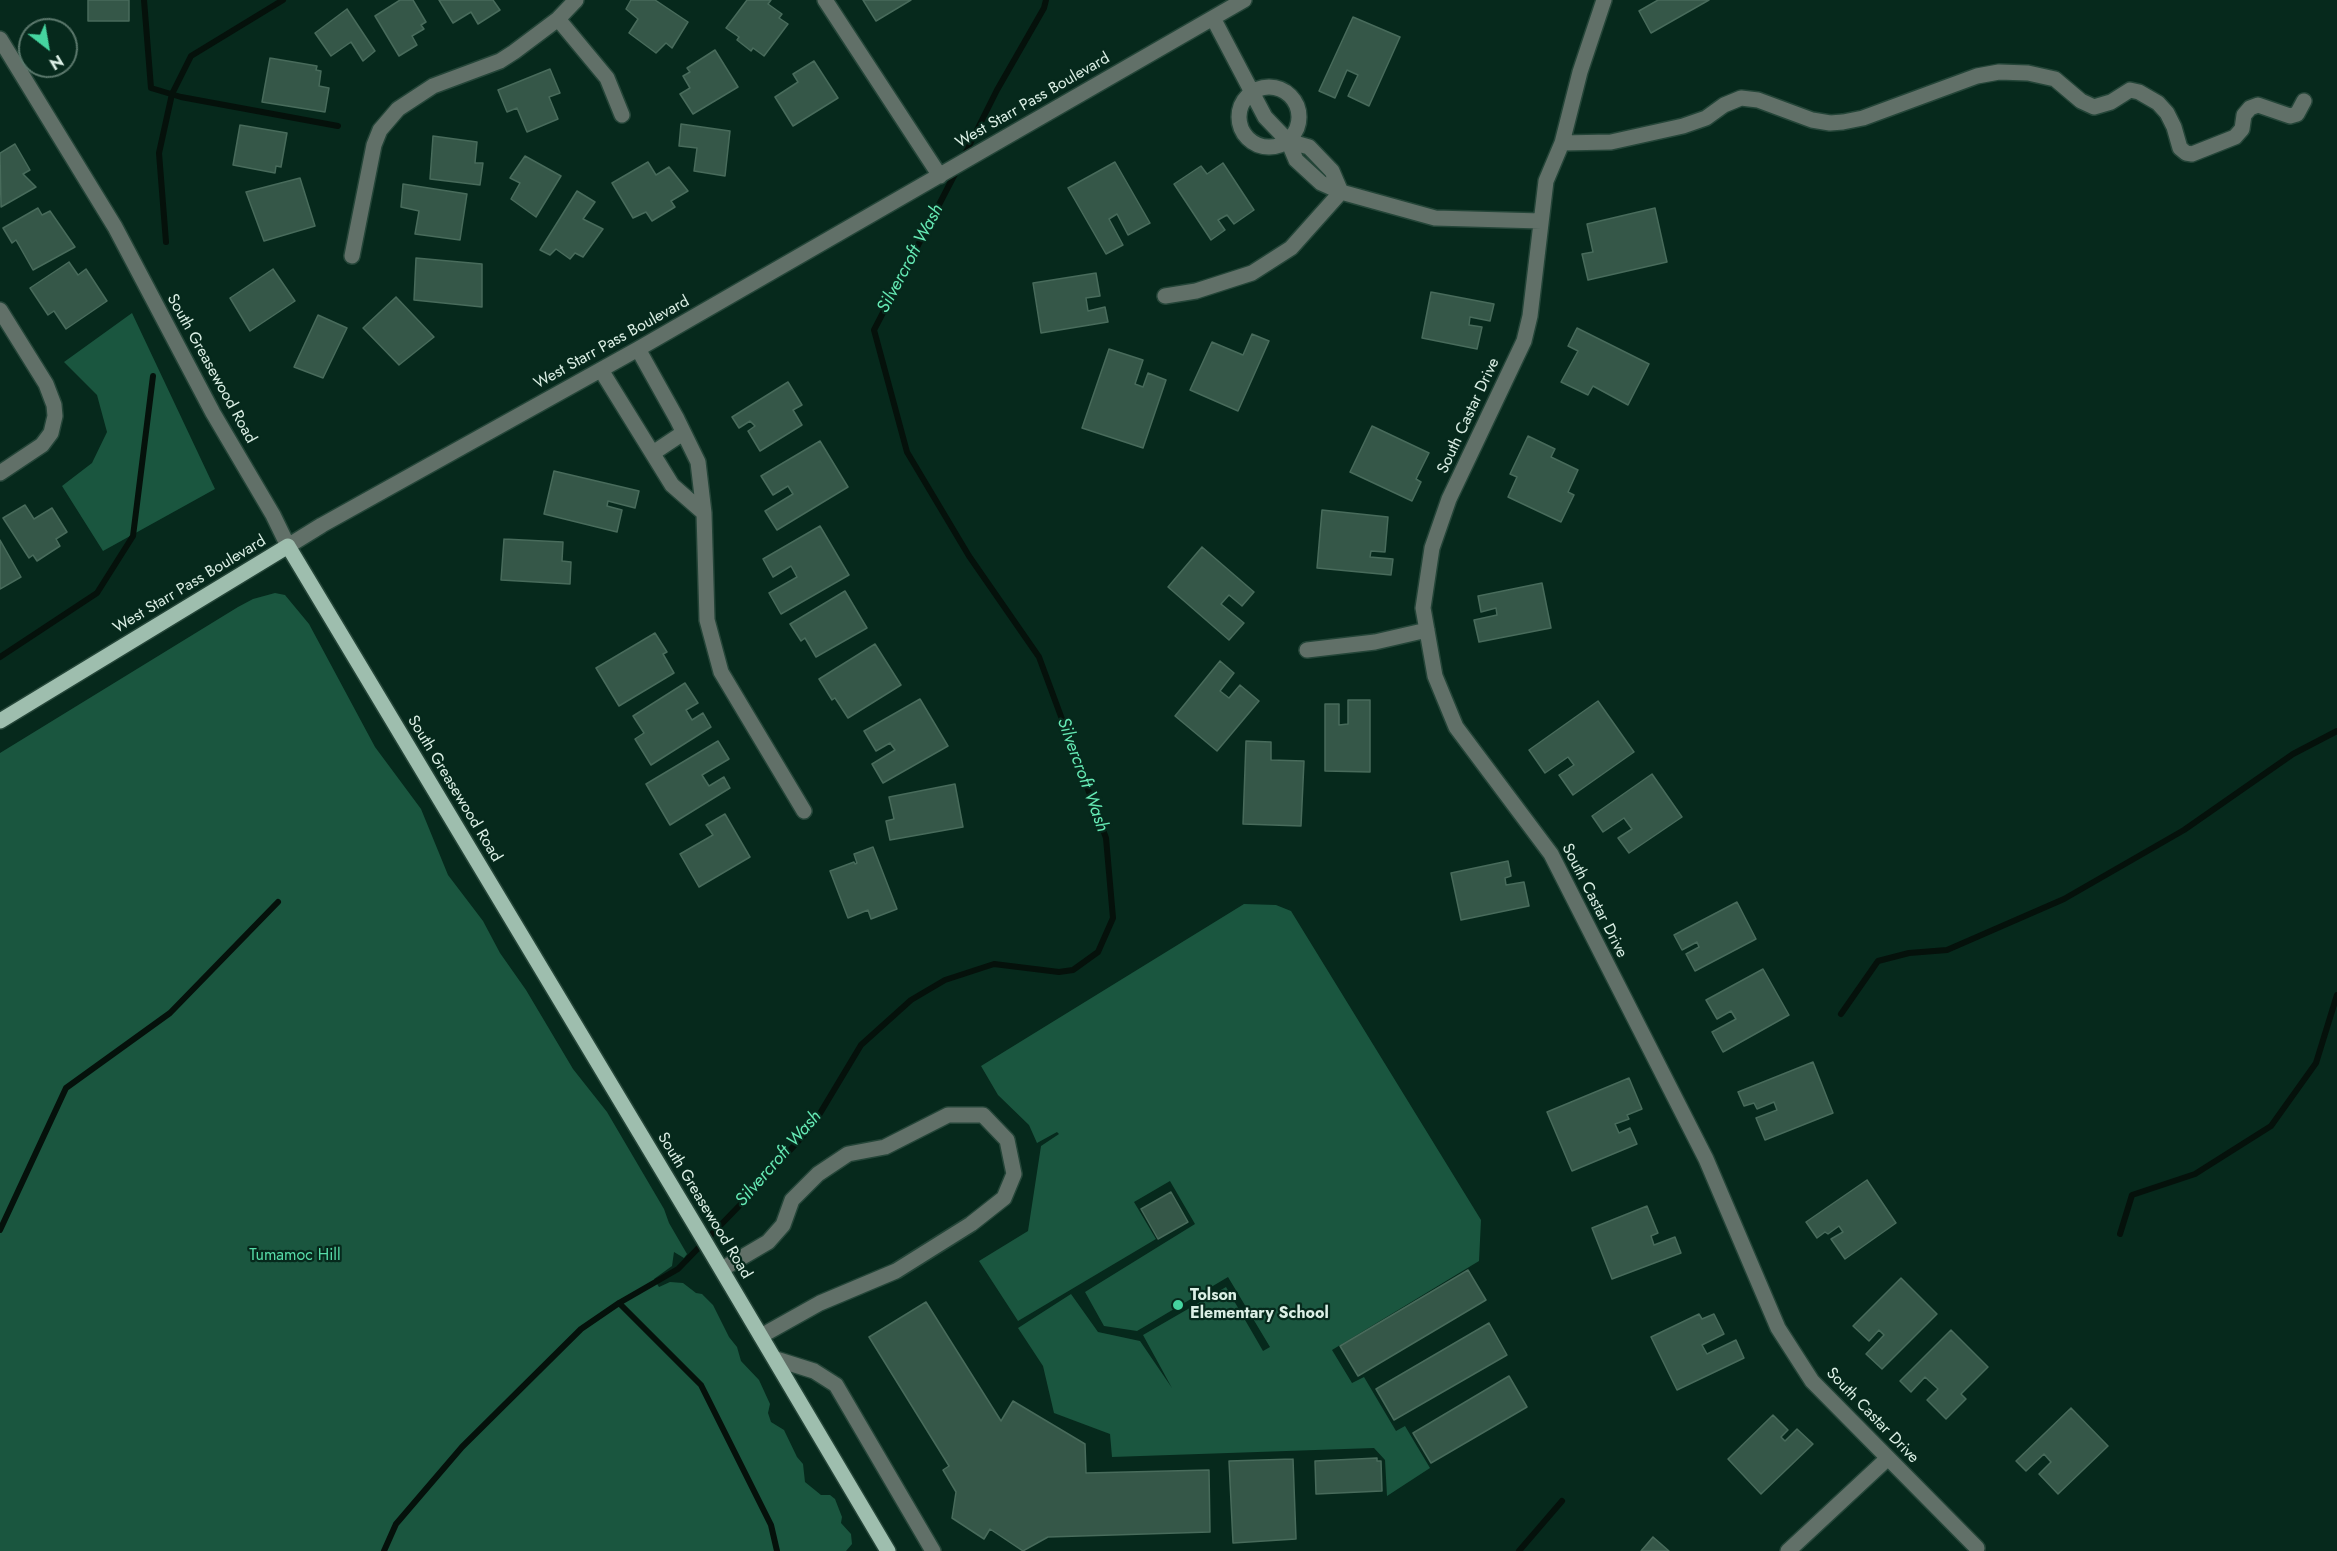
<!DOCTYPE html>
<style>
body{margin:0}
#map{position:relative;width:2337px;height:1551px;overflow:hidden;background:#06291c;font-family:Jost,sans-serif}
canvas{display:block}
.north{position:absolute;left:18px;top:18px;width:60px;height:60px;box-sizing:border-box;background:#06291c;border:2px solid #5b786c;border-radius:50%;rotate:149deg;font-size:16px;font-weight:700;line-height:24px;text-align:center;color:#dbefe5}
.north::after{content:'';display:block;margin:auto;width:21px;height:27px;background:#45d49f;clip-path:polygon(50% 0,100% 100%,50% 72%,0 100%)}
</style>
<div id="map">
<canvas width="2337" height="1551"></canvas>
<div class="north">N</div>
</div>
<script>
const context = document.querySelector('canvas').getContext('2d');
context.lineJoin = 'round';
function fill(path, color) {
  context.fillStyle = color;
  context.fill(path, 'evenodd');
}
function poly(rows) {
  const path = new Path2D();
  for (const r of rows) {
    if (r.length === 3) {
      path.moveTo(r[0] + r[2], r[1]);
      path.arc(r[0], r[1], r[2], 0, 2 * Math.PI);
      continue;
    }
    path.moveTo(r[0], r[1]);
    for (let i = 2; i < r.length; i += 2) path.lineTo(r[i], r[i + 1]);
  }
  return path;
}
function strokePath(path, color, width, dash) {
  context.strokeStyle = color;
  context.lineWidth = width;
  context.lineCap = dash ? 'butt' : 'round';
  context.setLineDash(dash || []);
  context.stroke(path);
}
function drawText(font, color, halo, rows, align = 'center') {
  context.font = font + ' Jost,sans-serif';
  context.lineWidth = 4.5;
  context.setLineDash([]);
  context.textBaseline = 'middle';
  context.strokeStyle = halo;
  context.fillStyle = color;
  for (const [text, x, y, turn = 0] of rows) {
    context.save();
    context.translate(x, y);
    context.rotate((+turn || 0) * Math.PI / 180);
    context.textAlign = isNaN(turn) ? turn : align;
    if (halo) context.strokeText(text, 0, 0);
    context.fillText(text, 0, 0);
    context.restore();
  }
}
fill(poly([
 [132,313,215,489,103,551,62,486,92,463,107,432,97,395,64,362],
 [275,593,285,595,309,624,375,747,421,809,448,875,483,921,500,953,526,990,573,1069,607,1112,664,1209,669,1223,687,1254,684,1258,674,1252,672,1266,654,1279,659,1287,670,1282,683,1283,696,1293,702,1294,713,1305,729,1337,737,1347,741,1361,759,1380,770,1404,768,1413,771,1422,784,1430,797,1457,803,1464,805,1482,821,1495,830,1495,835,1499,842,1517,841,1523,851,1534,852,1544,846,1551,0,1551,0,753,238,607,253,599],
 [1244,904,1276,905,1291,911,1481,1220,1479,1261,1332,1350,1352,1383,1364,1377,1396,1431,1405,1426,1430,1468,1387,1496,1385,1460,1374,1448,1112,1457,1110,1434,1054,1413,1043,1366,1018,1328,1071,1294,1098,1332,1140,1341,1172,1388,1143,1335,1226,1287,1263,1351,1270,1347,1228,1277,1137,1331,1104,1326,1085,1292,1195,1224,1170,1181,1134,1202,1156,1239,1018,1321,979,1261,1028,1231,1041,1146,1059,1134,1057,1132,1037,1143,1029,1125,998,1095,981,1066]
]), '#1a563f');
strokePath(poly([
 [144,0,151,88,181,97,338,126],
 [964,156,997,90,1044,8,1046,0],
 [166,242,159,153,172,94,191,56,283,0],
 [0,657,97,593,133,536,153,376],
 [1841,1014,1878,961,1909,953,1947,950,2064,899,2184,830,2293,754,2337,731],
 [0,1230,66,1088,170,1013,278,902],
 [2120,1234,2132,1195,2195,1174,2271,1126,2316,1063,2337,995],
 [619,1303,701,1385,771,1525,777,1551],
 [384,1551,396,1524,462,1447,581,1329,619,1303,678,1269,741,1204,813,1125,861,1045,911,1000,945,980,994,964,1059,972,1073,970,1098,952,1113,918,1106,838,1039,657,969,556,907,452,874,330,958,168],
 [1519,1551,1562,1501]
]), '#05110b', 6);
const building = poly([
 [88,0,129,0,129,21,88,21,88,0],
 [400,0,413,0,426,22,421,25,424,29,412,36,417,45,399,56,375,16,400,0],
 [439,0,493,0,500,10,478,24,471,12,453,23,439,0],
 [631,0,655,0,688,22,672,48,666,43,656,53,629,33,638,19,626,9,631,0],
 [747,0,771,0,768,4,782,14,779,18,788,24,764,56,753,48,751,51,737,40,739,37,726,28,747,0],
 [863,0,911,0,876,21,863,0],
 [1658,0,1709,0,1651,33,1639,11,1658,0],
 [347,9,375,51,363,61,351,42,331,56,315,33,347,9],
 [1353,17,1400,37,1369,106,1348,96,1358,75,1347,70,1335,98,1319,91,1353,17],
 [715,50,738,87,693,114,680,94,690,88,683,76,690,72,687,68,715,50],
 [270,58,317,66,316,70,321,71,319,86,329,88,325,112,262,102,270,58],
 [814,61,838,98,793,126,775,97,798,82,793,74,814,61],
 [550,69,560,93,549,97,558,119,527,132,517,108,507,112,498,90,550,69],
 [681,124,730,131,725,176,694,171,697,148,679,146,681,124],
 [240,125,287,133,281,167,276,166,275,173,233,165,240,125],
 [433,136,477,142,475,163,483,163,480,185,430,179,433,136],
 [15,144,30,170,23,174,36,187,1,207,0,153,15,144],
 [525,156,561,176,536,217,511,199,520,183,510,178,525,156],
 [648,162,656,175,669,167,688,191,671,201,675,207,652,221,646,212,633,218,612,183,648,162],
 [1115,162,1150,223,1128,235,1117,214,1109,219,1123,245,1106,254,1068,188,1115,162],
 [1223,163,1254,210,1234,224,1227,215,1218,220,1225,230,1211,240,1174,184,1201,166,1207,174,1223,163],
 [300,178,315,226,264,241,246,192,300,178],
 [403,184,467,194,460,240,415,234,419,211,401,207,403,184],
 [577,191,595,202,583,219,603,229,583,257,575,253,570,259,556,249,550,255,540,250,577,191],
 [38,208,42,215,50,211,75,247,33,270,16,240,12,243,3,228,38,208],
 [1655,208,1667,262,1588,280,1582,254,1593,252,1587,224,1655,208],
 [416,258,482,264,482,307,414,300,416,258],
 [69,262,78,275,86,269,107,301,66,329,54,311,48,315,30,288,69,262],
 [273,269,295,301,250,331,230,298,273,269],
 [1096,273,1100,296,1086,298,1088,311,1105,307,1108,322,1041,333,1033,283,1096,273],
 [1431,292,1494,304,1490,321,1470,317,1469,325,1482,327,1477,349,1422,338,1431,292],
 [396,297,434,337,399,365,363,328,396,297],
 [318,315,347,328,323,378,294,367,318,315],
 [1577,328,1649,364,1628,405,1593,386,1588,395,1561,382,1578,351,1568,346,1577,328],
 [1252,334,1269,341,1238,411,1190,390,1212,342,1243,355,1252,334],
 [1109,349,1143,360,1135,384,1143,387,1148,373,1166,380,1143,448,1082,428,1109,349],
 [788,382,802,405,793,410,802,425,760,451,748,431,755,426,750,421,739,428,732,417,788,382],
 [1372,426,1429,453,1416,479,1421,482,1412,501,1350,472,1372,426],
 [1528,436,1555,449,1551,457,1578,470,1568,492,1574,495,1561,522,1508,497,1517,477,1510,474,1528,436],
 [820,441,848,487,777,530,765,511,793,494,788,486,773,495,761,476,820,441],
 [554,471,639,491,635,508,608,501,607,506,622,510,617,532,544,514,554,471],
 [25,505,34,519,52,508,67,532,56,539,60,546,37,561,33,555,29,558,3,518,25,505],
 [1322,510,1388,517,1385,552,1371,551,1370,557,1393,559,1391,575,1317,568,1322,510],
 [820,526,849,575,781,614,769,593,797,577,791,566,773,577,763,559,820,526],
 [504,539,563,542,562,561,571,562,570,584,501,580,504,539],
 [0,540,21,577,0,589,0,540],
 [1202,547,1254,592,1242,606,1229,595,1221,604,1244,623,1229,640,1168,587,1202,547],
 [1542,583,1551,628,1479,642,1474,620,1497,615,1496,608,1481,612,1478,596,1542,583],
 [845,591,867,628,816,657,805,638,801,641,790,624,845,591],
 [655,633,667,652,663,654,674,673,619,706,596,668,655,633],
 [875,644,901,685,848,718,835,698,832,700,819,679,875,644],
 [1220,661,1234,673,1220,691,1229,698,1240,685,1259,701,1217,751,1175,716,1220,661],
 [685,683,698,703,686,710,692,720,703,713,711,727,651,765,635,739,644,733,633,716,685,683],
 [920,699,948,746,883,783,872,764,895,750,890,743,876,751,864,731,920,699],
 [1348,700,1370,700,1370,772,1325,771,1325,704,1339,704,1339,725,1348,724,1348,700],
 [1598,701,1634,752,1573,795,1559,775,1574,765,1568,757,1545,773,1529,750,1598,701],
 [718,741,729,759,702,775,709,786,724,777,730,788,670,825,646,784,718,741],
 [1246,741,1271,742,1271,760,1304,761,1301,826,1243,824,1246,741],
 [1652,774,1682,817,1629,853,1618,838,1632,829,1624,818,1603,832,1592,816,1652,774],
 [955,784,963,827,890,840,886,821,894,819,889,797,955,784],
 [725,814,750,857,699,887,680,854,713,835,706,825,725,814],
 [873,847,897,909,871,919,868,910,848,918,830,871,854,862,855,864,857,863,854,854,873,847],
 [1508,861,1511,876,1505,878,1506,885,1524,882,1529,906,1461,920,1451,873,1508,861],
 [1737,902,1756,939,1695,971,1686,954,1699,947,1697,942,1682,950,1674,935,1737,902],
 [1763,969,1789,1015,1723,1052,1712,1032,1736,1019,1731,1011,1717,1019,1706,1000,1763,969],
 [1813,1062,1833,1113,1765,1140,1756,1118,1777,1110,1774,1102,1757,1109,1754,1103,1744,1106,1738,1092,1813,1062],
 [1629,1078,1642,1109,1627,1115,1629,1119,1615,1124,1619,1133,1630,1128,1637,1144,1572,1171,1547,1112,1629,1078],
 [1867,1180,1896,1223,1845,1259,1831,1239,1843,1232,1839,1226,1828,1234,1825,1232,1817,1238,1806,1222,1867,1180],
 [1171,1192,1188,1222,1158,1239,1141,1209,1171,1192],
 [1647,1206,1658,1233,1651,1236,1654,1245,1675,1237,1681,1253,1612,1279,1592,1228,1647,1206],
 [1468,1270,1486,1300,1358,1376,1340,1346,1468,1270],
 [1901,1278,1937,1314,1882,1369,1866,1354,1884,1335,1879,1330,1869,1341,1853,1326,1901,1278],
 [926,1302,1001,1421,1013,1401,1085,1444,1086,1473,1209,1470,1210,1532,1048,1537,1023,1551,990,1529,984,1539,952,1518,956,1492,943,1470,949,1466,869,1337,926,1302],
 [1699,1314,1702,1319,1714,1314,1724,1334,1702,1345,1707,1354,1736,1340,1744,1358,1677,1390,1651,1337,1699,1314],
 [1489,1323,1507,1355,1394,1420,1376,1389,1489,1323],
 [1951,1330,1988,1367,1961,1394,1966,1399,1946,1419,1927,1400,1938,1389,1925,1377,1911,1392,1900,1381,1951,1330],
 [1509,1376,1527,1407,1431,1463,1413,1433,1509,1376],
 [2071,1408,2108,1446,2058,1494,2039,1474,2051,1462,2044,1454,2026,1471,2016,1461,2071,1408],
 [1773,1415,1788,1430,1781,1437,1785,1441,1797,1429,1813,1444,1761,1494,1728,1459,1773,1415],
 [1377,1458,1377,1461,1381,1461,1382,1491,1316,1494,1315,1461,1377,1458],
 [1293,1459,1296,1539,1233,1543,1229,1461,1293,1459],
 [1653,1537,1669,1551,1641,1551,1653,1537]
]);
fill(building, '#355748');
strokePath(building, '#486b5b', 1.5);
const minor = poly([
 [825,0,940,176],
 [1604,0,1580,72,1562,143,1546,181,1530,316,1524,341,1449,499,1432,548,1423,608,1435,676,1456,727,1551,854,1706,1159,1778,1328,1812,1381,1977,1548],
 [1213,18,1265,117,1288,141,1296,160,1321,183,1341,192,1332,171,1309,147,1288,141],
 [558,19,607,78,622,115],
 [0,39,115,227,213,413,273,515,288,546,322,525,638,349,1244,0],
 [1269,117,30],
 [1562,143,1611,142,1683,126,1706,118,1724,105,1741,98,1758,100,1812,120,1830,123,1843,122,1863,118,1977,76,1999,72,2028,73,2055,79,2081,101,2094,107,2111,102,2130,90,2139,92,2158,103,2167,113,2174,127,2180,148,2186,153,2192,154,2235,137,2242,129,2244,115,2250,108,2258,105,2290,116,2297,114,2304,101],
 [352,256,374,145,380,130,398,109,433,86,500,61,514,52,558,19,576,0],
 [1165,296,1196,291,1252,273,1291,248,1341,192,1435,218,1541,221],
 [0,310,46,384,54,405,55,416,51,433,42,445,0,473],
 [601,370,672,485,704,513,698,462,677,419,638,349],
 [653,453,683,433],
 [704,513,707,620,721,672,804,811],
 [1307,650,1375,642,1427,630],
 [722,1269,768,1242,783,1225,792,1200,818,1174,848,1154,885,1147,948,1115,983,1115,1007,1140,1014,1174,1004,1198,971,1224,896,1271,820,1303,761,1336],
 [776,1359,814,1371,836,1385,933,1551],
 [1788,1551,1888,1458]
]);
const major = poly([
 [0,721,288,546,698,1230,888,1551]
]);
strokePath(minor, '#244538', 18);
strokePath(major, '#244538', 18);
strokePath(minor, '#617068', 15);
strokePath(major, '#9ebeae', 15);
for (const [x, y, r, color] of [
 [1178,1305,6,"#45d49f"]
]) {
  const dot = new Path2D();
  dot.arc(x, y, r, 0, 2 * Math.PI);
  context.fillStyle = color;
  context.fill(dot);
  strokePath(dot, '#06291c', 2);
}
drawText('16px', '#dbefe5', '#06291c', [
 ["West Starr Pass Boulevard",1033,101,-30],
 ["West Starr Pass Boulevard",612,343,-29],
 ["South Greasewood Road",211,369,61],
 ["South Castar Drive",1469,416,-65],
 ["West Starr Pass Boulevard",190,585,-31],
 ["South Greasewood Road",454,789,59],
 ["South Castar Drive",1594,901,63],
 ["South Greasewood Road",704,1206,59],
 ["South Castar Drive",1872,1416,46]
]);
drawText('16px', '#57dca8', '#06291c', [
 ["Tumamoc Hill",295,1256]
]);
drawText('bold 16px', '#dbefe5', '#06291c', [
 ["Tolson",1190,1296],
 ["Elementary School",1190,1314]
], 'left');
drawText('italic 18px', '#65e9b4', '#06291c', [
 ["Silvercroft Wash",911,259,-62],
 ["Silvercroft Wash",1082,775,70],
 ["Silvercroft Wash",779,1159,-49]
]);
</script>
